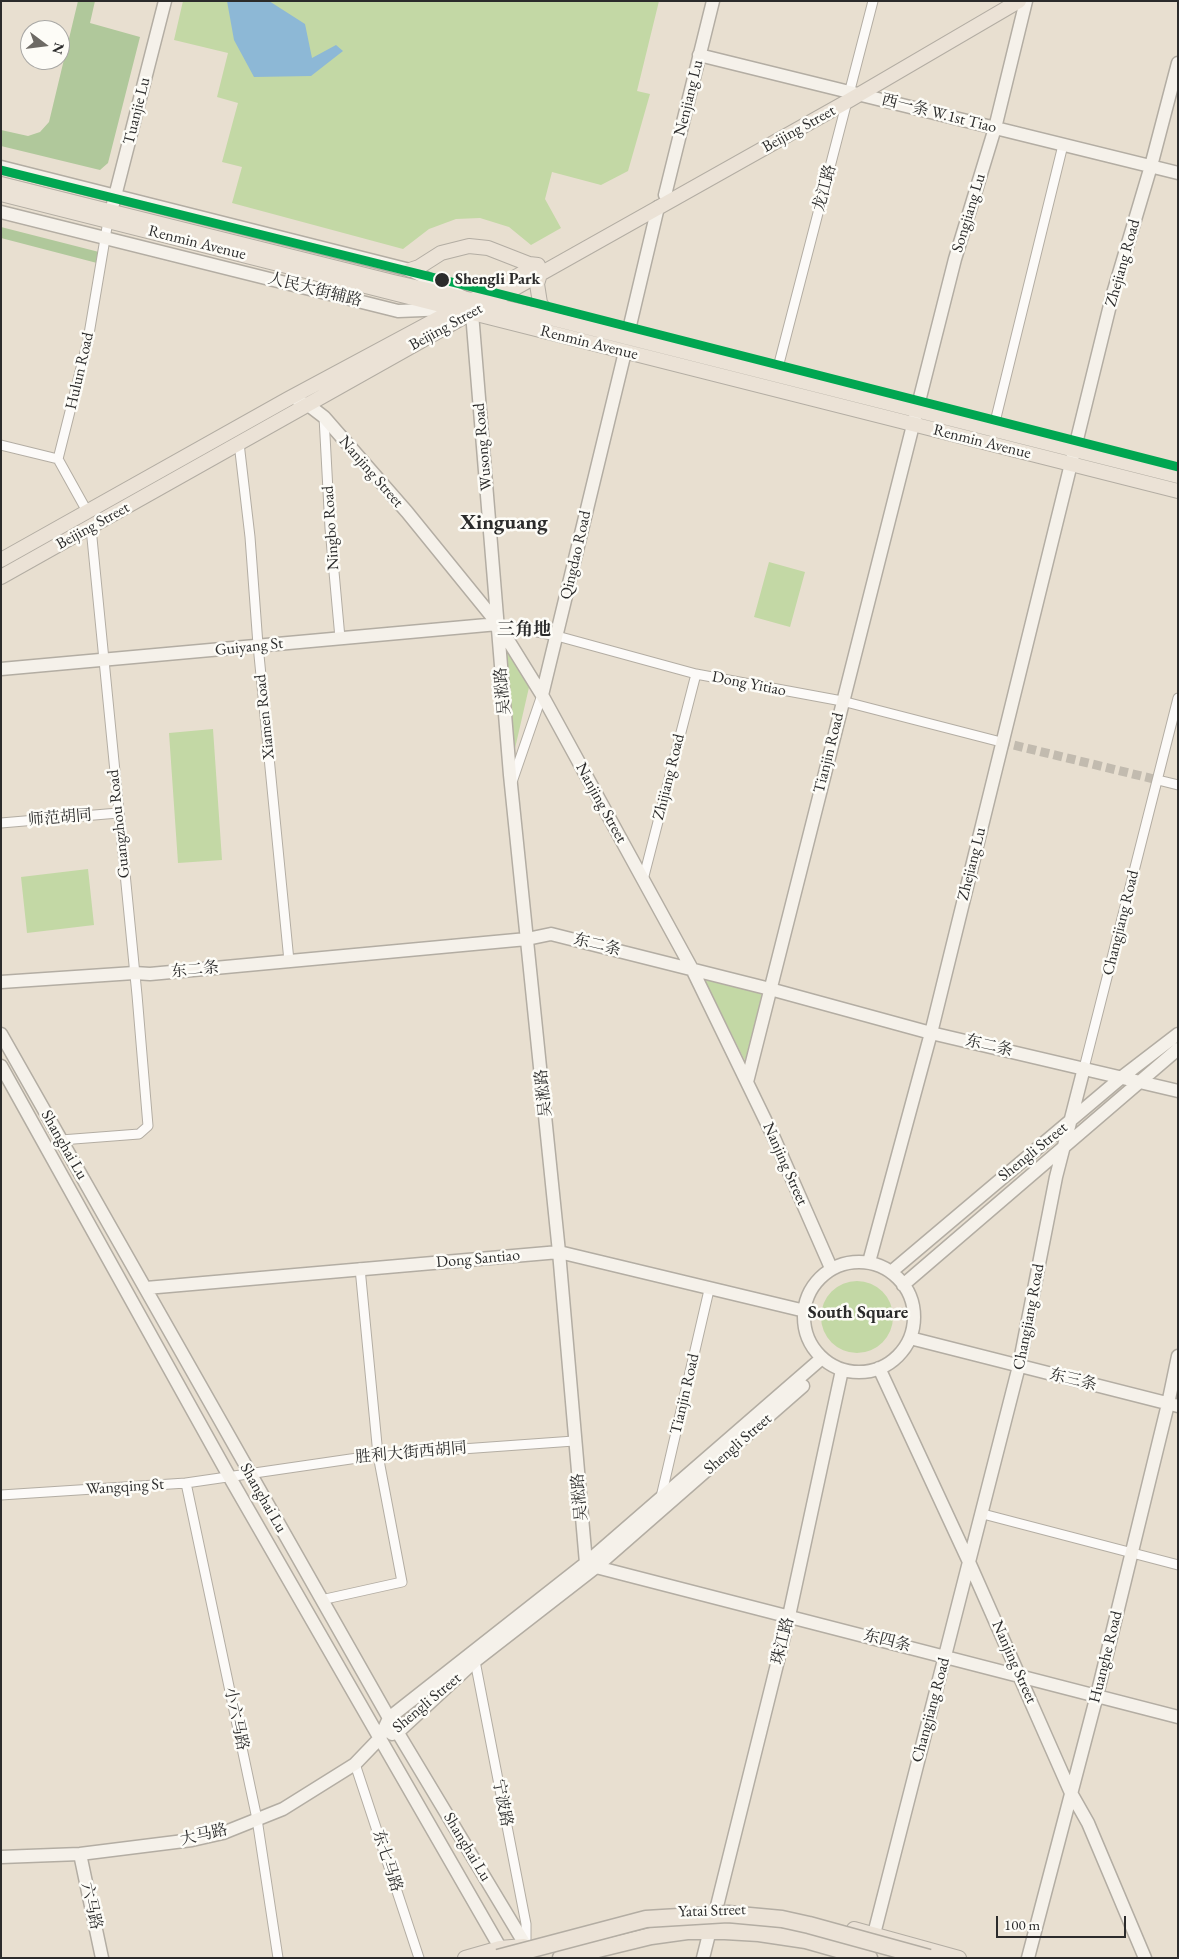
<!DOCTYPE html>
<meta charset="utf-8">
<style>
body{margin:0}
#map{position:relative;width:1179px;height:1959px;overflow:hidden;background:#e8dfd0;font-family:"EB Garamond",serif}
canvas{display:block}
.frame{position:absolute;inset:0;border:2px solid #2b2b2b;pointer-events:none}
.north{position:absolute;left:20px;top:20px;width:50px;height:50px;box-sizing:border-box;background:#fdfcf7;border:1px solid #a9a8a5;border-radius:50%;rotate:105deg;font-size:14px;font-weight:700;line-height:20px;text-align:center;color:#2b2b2b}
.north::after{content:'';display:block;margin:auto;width:18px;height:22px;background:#6d6a65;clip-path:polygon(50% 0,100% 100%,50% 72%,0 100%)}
.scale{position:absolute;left:996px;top:1916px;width:130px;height:22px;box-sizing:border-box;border:2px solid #2b2b2b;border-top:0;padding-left:6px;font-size:15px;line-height:18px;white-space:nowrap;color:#2b2b2b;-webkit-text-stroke:4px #fdfcf7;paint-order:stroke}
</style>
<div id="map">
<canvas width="1179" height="1959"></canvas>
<div class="frame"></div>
<div class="north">N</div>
<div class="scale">100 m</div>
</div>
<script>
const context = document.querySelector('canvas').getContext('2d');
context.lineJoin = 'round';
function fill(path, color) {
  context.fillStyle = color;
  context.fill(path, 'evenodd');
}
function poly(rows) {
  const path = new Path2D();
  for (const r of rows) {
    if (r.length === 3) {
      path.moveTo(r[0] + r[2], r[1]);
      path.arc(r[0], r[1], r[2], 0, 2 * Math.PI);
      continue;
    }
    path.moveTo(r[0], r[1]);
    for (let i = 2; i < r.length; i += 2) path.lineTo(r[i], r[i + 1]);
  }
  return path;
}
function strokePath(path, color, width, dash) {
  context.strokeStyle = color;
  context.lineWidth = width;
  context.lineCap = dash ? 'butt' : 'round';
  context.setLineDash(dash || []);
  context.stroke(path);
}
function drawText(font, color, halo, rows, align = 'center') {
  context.font = font + ' "EB Garamond","Noto Serif SC",serif';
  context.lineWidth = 5;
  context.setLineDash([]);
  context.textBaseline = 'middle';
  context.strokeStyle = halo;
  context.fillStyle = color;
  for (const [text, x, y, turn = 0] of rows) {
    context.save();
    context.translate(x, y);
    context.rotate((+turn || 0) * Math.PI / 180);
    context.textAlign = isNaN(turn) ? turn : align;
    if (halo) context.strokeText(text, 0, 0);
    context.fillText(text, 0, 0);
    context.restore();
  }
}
fill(poly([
 [183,1,659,1,637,91,650,94,628,171,601,185,552,172,545,199,561,228,531,245,509,227,480,218,456,219,429,229,403,249,232,203,242,167,222,162,238,103,217,97,228,53,174,40],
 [769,562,805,572,790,627,754,617],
 [499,630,530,683,513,757],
 [213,729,222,860,178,863,169,733],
 [88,869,94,925,27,933,21,877],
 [704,979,762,994,745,1061],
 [857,1317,36]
]), '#c3d8a5');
fill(poly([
 [78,1,95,1,90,23,140,37,108,163,100,170,1,146,1,130,28,136,40,132,49,122],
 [1,227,99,252,97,263,1,238]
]), '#b0c89b');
fill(poly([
 [227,1,269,1,305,24,312,58,336,45,343,51,311,76,254,77,234,40]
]), '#8db8d6');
strokePath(poly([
 [1001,742,1158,780]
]), '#c2bbaf', 9, [9, 4.5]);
const street = poly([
 [776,375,873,1],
 [324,417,330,528,340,638],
 [993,430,1063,145],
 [239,443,250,537,258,645,289,961],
 [1,445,58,459],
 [88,513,58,459,88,340,108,221],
 [498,624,557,636,696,674,842,701,1001,742],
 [1158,780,1178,785],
 [512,782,542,695],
 [1,823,118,813],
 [643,880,696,674],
 [1084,1068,1178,698],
 [61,1140,139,1134,148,1126,137,995,91,528],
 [186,1483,257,1819,278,1958],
 [1,1495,186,1483,378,1455,574,1441],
 [661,1497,709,1290],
 [983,1514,1178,1565],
 [321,1600,402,1582,378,1455,360,1268],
 [475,1661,526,1924,526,1946],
 [355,1764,419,1958]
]);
const secondary = poly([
 [699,55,1178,173],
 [1,167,410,270,471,301,510,775,559,1252,586,1563],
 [665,195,713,1],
 [113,204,165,1],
 [1,212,398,311,449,309],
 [627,338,658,207],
 [299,402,307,404,324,417,407,512,498,624,542,695,692,969,774,1138,831,1268],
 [1,669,498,624],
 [542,695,625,352],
 [1,982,134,973,150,974,527,939,551,934,770,989,931,1033,1178,1091],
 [1,1034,389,1718,526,1946,524,1953],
 [1,1066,229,1476,505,1956],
 [747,1082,955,259,995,128,1026,1],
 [869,1262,931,1033,1112,297,1151,166,1178,63],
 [859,1317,55],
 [891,1272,1122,1077,1178,1034],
 [903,1285,1178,1049],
 [146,1288,559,1252,805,1311],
 [910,1338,1178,1406],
 [879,1368,969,1562,1071,1793,1088,1823,1145,1958],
 [596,1567,1178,1717],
 [392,1734,398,1732,475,1661,596,1567,803,1386],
 [80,1854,102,1958],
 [1,1857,80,1854,192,1840,223,1833,283,1809,355,1764,380,1738,389,1718,586,1563,822,1358],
 [716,1910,789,1616,842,1370],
 [874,1934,1019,1366,1056,1177,1084,1068],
 [703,1958,709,1934],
 [1028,1958,1097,1695,1168,1404,1178,1356]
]);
const primary = poly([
 [1,184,393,282,550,318,1178,476],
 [1,194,1178,491],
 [410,270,419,267,441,253,469,246,488,248,529,264,538,265],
 [540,274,537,284,540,303,550,318],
 [1,560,288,399,536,266],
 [1,577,848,101,1019,1],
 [854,1929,959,1958],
 [465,1958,500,1948,524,1946]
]);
const highway = poly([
 [561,1958,651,1936,687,1931,725,1931,759,1933,806,1940,869,1958]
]);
strokePath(street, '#b3ada3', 11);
strokePath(secondary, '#b3ada3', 15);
strokePath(primary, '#b3ada3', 16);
strokePath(highway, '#b3ada3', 19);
strokePath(street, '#fcfaf8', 9);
strokePath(secondary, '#f5f1ea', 12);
strokePath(primary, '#ebe2d6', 14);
strokePath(highway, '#ebe2d6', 16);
const highwayBridge = poly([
 [498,1958,646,1919,728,1914,782,1919,809,1925,929,1958]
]);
strokePath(highwayBridge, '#b3ada3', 19, []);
strokePath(highwayBridge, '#ebe2d6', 16);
strokePath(poly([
 [1,170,496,293,1178,467]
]), '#00a651', 9);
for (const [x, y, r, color] of [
 [442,280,8,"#2b2b2b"]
]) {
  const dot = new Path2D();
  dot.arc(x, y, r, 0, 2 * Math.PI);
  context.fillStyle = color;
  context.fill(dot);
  strokePath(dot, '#fdfcf7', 2);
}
drawText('16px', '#2b2b2b', '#fdfcf7', [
 ["Nenjiang Lu",689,98,-76],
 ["Tuanjie Lu",137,111,-76],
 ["西一条 W.1st Tiao",939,114,14],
 ["Beijing Street",799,129,-29],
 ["龙江路",825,188,-75],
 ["Songjiang Lu",969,213,-73],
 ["Renmin Avenue",197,243,14],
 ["Zhejiang Road",1123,263,-74],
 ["人民大街辅路",315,290,14],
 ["Beijing Street",446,327,-29],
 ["Renmin Avenue",589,343,14],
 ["Hulun Road",80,371,-77],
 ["Renmin Avenue",982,442,14],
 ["Wusong Road",483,447,-95],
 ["Nanjing Street",371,472,49],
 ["Beijing Street",93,526,-29],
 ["Ningbo Road",331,528,-94],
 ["Qingdao Road",576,555,-77],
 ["Guiyang St",249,647,-6],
 ["Dong Yitiao",749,684,11],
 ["吴淞路",503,691,-95],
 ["Xiamen Road",265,717,-96],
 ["Tianjin Road",829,753,-76],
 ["Zhijiang Road",669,777,-76],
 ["Nanjing Street",601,803,61],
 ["师范胡同",60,818,-5],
 ["Guangzhou Road",119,824,-96],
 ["Zhejiang Lu",972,864,-76],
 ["Changjiang Road",1121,923,-76],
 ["东二条",597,945,14],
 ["东二条",195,970,-6],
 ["东二条",989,1046,13],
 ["吴淞路",544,1093,-96],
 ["Shanghai Lu",64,1145,60],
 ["Shengli Street",1033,1152,-39],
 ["Nanjing Street",785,1164,66],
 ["Dong Santiao",478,1259,-5],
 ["Changjiang Road",1029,1317,-79],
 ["东三条",1073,1380,14],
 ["Tianjin Road",685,1394,-77],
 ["Shengli Street",738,1444,-41],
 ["胜利大街西胡同",411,1453,-5],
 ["Wangqing St",125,1487,-4],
 ["吴淞路",580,1497,-95],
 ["Shanghai Lu",263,1498,60],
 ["珠江路",783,1641,-76],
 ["东四条",887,1641,14],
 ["Huanghe Road",1106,1657,-76],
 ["Nanjing Street",1014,1662,66],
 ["Shengli Street",427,1703,-40],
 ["Changjiang Road",931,1710,-75],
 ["小六马路",236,1719,78],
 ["宁波路",502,1803,79],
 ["大马路",204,1835,-13],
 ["Shanghai Lu",467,1847,59],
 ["东七马路",387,1861,72],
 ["六马路",91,1906,78],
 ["Yatai Street",712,1911,-2]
]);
drawText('bold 16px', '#2b2b2b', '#fdfcf7', [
 ["Shengli Park",455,280]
], 'left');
drawText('bold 18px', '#2b2b2b', '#fdfcf7', [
 ["三角地",524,630],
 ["South Square",858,1313]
]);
drawText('bold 21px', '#2b2b2b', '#fdfcf7', [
 ["Xinguang",504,523]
]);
</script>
